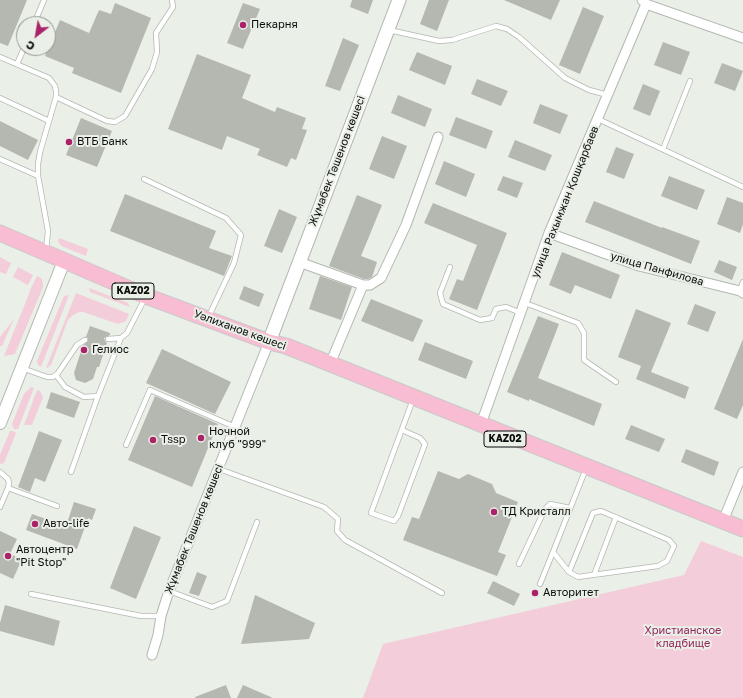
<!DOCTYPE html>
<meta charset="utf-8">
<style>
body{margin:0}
#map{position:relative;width:743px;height:698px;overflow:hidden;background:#eaefe8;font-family:"Golos Text",sans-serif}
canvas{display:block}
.north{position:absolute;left:16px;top:16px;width:40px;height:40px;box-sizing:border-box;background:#eaefe8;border:1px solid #919590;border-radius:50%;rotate:211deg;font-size:11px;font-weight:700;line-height:16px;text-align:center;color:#0b0d0b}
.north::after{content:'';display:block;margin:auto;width:14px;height:18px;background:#aa2267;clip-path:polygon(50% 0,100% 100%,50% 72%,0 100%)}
</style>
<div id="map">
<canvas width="743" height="698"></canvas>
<div class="north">С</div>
</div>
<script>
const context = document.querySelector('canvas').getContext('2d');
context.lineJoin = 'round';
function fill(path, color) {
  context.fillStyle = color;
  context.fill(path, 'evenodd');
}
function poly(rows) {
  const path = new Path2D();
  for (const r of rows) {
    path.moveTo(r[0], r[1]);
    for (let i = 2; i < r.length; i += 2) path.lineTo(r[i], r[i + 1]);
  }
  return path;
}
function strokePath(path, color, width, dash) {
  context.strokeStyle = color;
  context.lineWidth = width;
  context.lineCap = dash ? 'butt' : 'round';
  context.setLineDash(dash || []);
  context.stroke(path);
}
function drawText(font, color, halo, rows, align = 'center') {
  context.font = font + ' "Golos Text",sans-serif';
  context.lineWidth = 4;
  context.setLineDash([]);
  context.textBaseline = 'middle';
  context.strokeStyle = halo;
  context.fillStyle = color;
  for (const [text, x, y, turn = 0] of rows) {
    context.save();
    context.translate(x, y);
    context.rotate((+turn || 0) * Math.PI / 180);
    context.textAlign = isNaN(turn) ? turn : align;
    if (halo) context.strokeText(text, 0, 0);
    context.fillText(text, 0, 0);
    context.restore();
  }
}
fill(poly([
 [59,238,88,249,86,256,61,246,58,241],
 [0,257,11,263,6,274,0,272],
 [18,267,33,275,28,285,13,277],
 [37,276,42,279,43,287,15,354,4,356,29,294,30,290],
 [89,288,128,303,130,307,90,292],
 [76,293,129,314,126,321,118,324,83,312,79,312,73,315,68,320,51,365,47,368,46,368],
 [69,295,41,367,38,365,37,361,64,296],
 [14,319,2,346,0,346,0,337],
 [31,387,34,388,18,429,14,429,12,424,24,394],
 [37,390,40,391,43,397,32,425,24,425],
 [10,431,13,431,16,433,4,463,1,464,0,464,0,455],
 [701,541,743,557,743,698,363,698,383,644,684,575]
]), '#f3cdda');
fill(poly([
 [0,0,27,0,8,46,0,43],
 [352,0,373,0,368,14,350,7],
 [429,0,449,0,437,31,420,24],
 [504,0,560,0,551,20],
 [115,3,151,18,121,93,72,73,74,68,45,56,60,20,89,33,99,10,111,14],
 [243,3,260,9,243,49,227,43],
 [583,7,604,16,580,74,559,65],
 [343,38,359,45,340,91,325,86],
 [663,42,690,52,681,75,654,65],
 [417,52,452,66,445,85,409,70],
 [197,54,251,75,242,98,275,112,277,107,306,118,302,129,307,130,296,160,291,158,287,167,257,155,260,149,227,136,222,150,168,129],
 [722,63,743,71,735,91,714,83],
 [477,79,508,91,501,106,471,94],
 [643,84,660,91,650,116,633,109],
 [398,95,432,109,425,127,391,113],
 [540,104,568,115,560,134,533,123],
 [456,117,493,131,486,149,449,135],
 [81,118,112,131,97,167,66,155],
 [0,121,38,140,28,160,0,146],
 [382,136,407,146,394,179,369,169],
 [515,140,552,155,545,171,508,157],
 [616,147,634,154,624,179,606,172],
 [444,161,475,174,466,197,435,184],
 [503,176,523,183,517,198,497,190],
 [669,176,705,190,697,210,661,196],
 [125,194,216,231,209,248,232,256,224,276,110,231],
 [357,195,382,205,361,256,377,262,372,277,368,279,364,279,329,266],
 [727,197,743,203,743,224,740,233,717,224],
 [594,201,662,228,662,227,700,241,691,264,585,222],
 [433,203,507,233,477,310,449,299,457,279,463,281,477,245,424,223],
 [279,209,297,217,282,253,264,246],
 [562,252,620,275,611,299,575,285,571,294,549,285],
 [719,260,737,267,732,280,714,272],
 [320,276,352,287,341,320,309,309],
 [244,286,264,294,259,307,239,299],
 [371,299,423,320,413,342,361,321],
 [695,304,716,312,708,332,687,324],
 [636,309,671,323,651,372,689,387,685,399,636,379,641,366,618,357],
 [538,316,559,324,538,378,602,404,594,426,529,399,529,401,507,392],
 [90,326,110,333,110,335,104,338,105,341,107,343,99,367,97,367,93,379,85,383,76,380,74,373,83,345,88,341,88,338,86,337],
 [743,339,743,405,737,419,714,409],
 [425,342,473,361,466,379,418,360],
 [162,349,231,382,215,414,146,383],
 [51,392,80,402,74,418,46,408],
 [155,396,218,424,192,487,128,460],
 [631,425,665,439,659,452,625,439],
 [39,431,62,440,45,482,35,478,30,492,18,487],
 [686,449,719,462,714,476,681,462],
 [438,471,459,479,468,474,492,484,496,493,518,502,498,552,506,555,497,576,403,540,412,517,419,519],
 [74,502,96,509,92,520,88,518,77,549,26,530,32,514,66,526],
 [134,526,161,537,136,599,110,588],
 [0,531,17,539,10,554,22,559,13,579,0,573],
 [197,572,207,576,199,596,189,593],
 [493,581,520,594,514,606,487,593],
 [255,595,315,623,309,639,241,644],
 [5,605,60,621,54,646,0,631,0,623],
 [226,685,231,698,195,698,195,697],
 [243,685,273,698,237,698]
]), '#b4b8b1');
const service = poly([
 [34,24,44,0],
 [389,30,439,41,452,40,496,26,507,29,519,37,565,78,589,90,608,95],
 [0,57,49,78,55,86,56,91,56,97,40,152,38,164,38,176,48,231,46,250],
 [17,64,24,48],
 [56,97,107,121,115,122,125,116,152,69,157,52,156,33,173,7,172,0],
 [0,98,49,121],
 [598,119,743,187],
 [663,149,690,81],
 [0,159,38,176],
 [144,179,226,218,241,235,234,263,208,318],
 [450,267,440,293,443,304,480,320,492,318,496,309,506,307,521,313],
 [740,291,743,282],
 [525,303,578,323,584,333,584,360,616,382],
 [108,339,121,338,127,333,145,298],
 [22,368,47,377,53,377,58,373,77,345,85,340],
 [56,375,65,387,84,397,98,396],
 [402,430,420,438,425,444,398,516,394,521,371,513,412,402],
 [126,445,150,390,235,427],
 [219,469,324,507,338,519,337,531,345,540,442,593],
 [0,472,8,479,9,483,8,488,0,507],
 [71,472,98,396,121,338],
 [8,488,57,506],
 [553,552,569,572,578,577,658,566,667,561,674,546,669,540,601,511,593,513,569,572],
 [519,564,545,509,550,504,570,508],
 [594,575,616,517],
 [540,584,553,552,585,471],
 [169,591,212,607,227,601,257,522],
 [31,594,141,616,161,616]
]);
const minor = poly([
 [642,0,646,4,743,38],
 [549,233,639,266,740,291,743,293],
 [299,262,363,285,370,285,381,278,406,225,438,137],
 [330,364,363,285],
 [481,424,549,233,646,4],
 [723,521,743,472],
 [152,655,158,635,161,616,169,591,269,342]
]);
const tertiary = poly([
 [0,423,64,261]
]);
const secondary = poly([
 [269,342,399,0]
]);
const trunk = poly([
 [0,233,146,296,269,342,286,346,743,529]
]);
strokePath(service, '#b3b8b1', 6);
strokePath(minor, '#b3b8b1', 11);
strokePath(tertiary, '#b3b8b1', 14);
strokePath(secondary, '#b3b8b1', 15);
strokePath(trunk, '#c9cac9', 17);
strokePath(service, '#fff', 4.5);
strokePath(minor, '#fff', 9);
strokePath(tertiary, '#fff', 12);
strokePath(secondary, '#fff', 13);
strokePath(trunk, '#f8bcd3', 15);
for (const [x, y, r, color] of [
 [243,25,4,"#aa2267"],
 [69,142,4,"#aa2267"],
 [84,350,4,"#aa2267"],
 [201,438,4,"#aa2267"],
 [153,440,4,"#aa2267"],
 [494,512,4,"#aa2267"],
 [35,524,4,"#aa2267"],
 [8,556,4,"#aa2267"],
 [535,593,4,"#aa2267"]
]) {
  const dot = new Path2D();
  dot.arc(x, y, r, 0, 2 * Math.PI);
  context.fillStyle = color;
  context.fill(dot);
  strokePath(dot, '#eaefe8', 1.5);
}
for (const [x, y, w] of [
 [133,291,42],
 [505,439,42]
]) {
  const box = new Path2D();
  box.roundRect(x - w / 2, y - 8, w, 16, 3);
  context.fillStyle = '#eaefe8';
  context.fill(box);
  strokePath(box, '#0b0d0b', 1);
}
drawText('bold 10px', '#0b0d0b', null, [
 ["KАZ02",133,291],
 ["KАZ02",505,439]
]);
drawText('11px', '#0b0d0b', '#eaefe8', [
 ["Пекарня",251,25],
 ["ВТБ Банк",77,142],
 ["Гелиос",92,350],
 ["Ночной",209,432],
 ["клуб \"999\"",209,445],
 ["Tssp",161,440],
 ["ТД Кристалл",502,512],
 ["Авто-life",43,524],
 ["Автоцентр",16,550],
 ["\"Pit Stop\"",16,563],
 ["Авторитет",543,593]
], 'left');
drawText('11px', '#0b0d0b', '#eaefe8', [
 ["Жұмабек Тәшенов көшесі",337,161,-69],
 ["улица Рахымжан Қошқарбаев",565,202,-68],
 ["улица Панфилова",657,269,16],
 ["Уәлиханов көшесі",240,330,20],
 ["Жұмабек Тәшенов көшесі",194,529,-68]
]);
drawText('11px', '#93275b', '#eaefe8', [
 ["Христианское",683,631],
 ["кладбище",683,644]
]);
</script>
